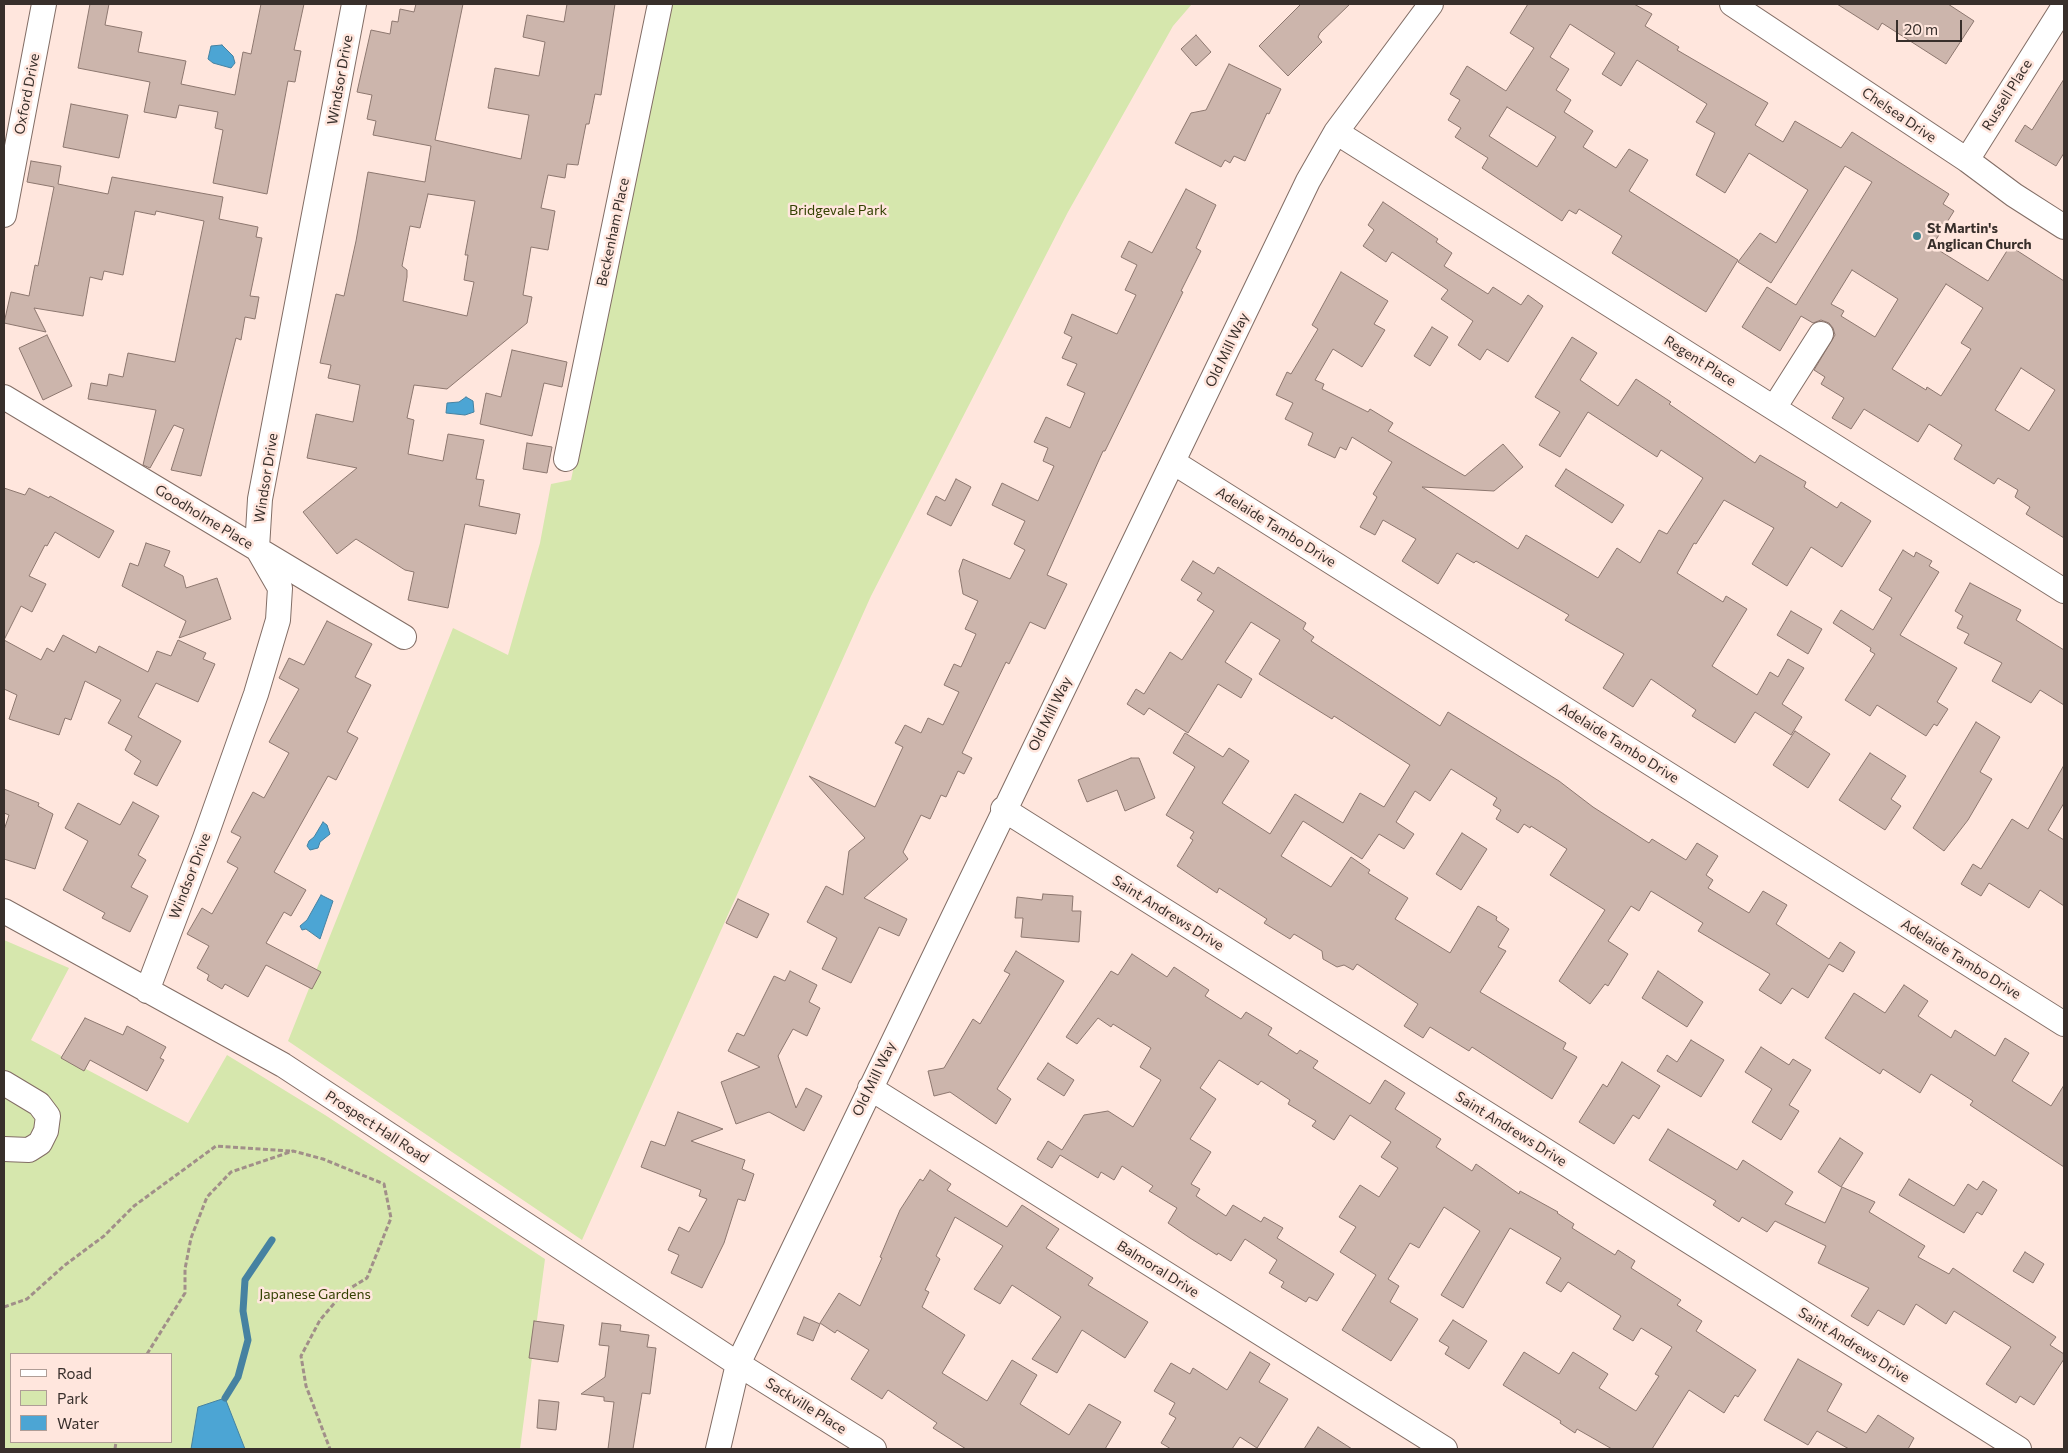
<!DOCTYPE html>
<style>
body{margin:0}
#map{position:relative;width:2068px;height:1453px;overflow:hidden;background:#ffe6dd;font-family:Commissioner,sans-serif}
canvas{display:block}
.frame{position:absolute;inset:0;border:5px solid #382f2b;pointer-events:none}
.legend{position:absolute;left:10px;top:1353px;width:162px;height:90px;box-sizing:border-box;background:#ffe6dd;border:1px solid #af9d96;margin:0;padding:6px 9px;list-style:none;font-size:15px;color:#382f2b}
.legend li{display:flex;align-items:center;gap:10px;height:25px}
.legend b{width:25px;border:1px solid #af9d96}
.scale{position:absolute;left:1896px;top:20px;width:66px;height:22px;box-sizing:border-box;border:2px solid #382f2b;border-top:0;padding-left:6px;font-size:15px;line-height:18px;white-space:nowrap;color:#382f2b;-webkit-text-stroke:4px #ffe6dd;paint-order:stroke}
</style>
<div id="map">
<canvas width="2068" height="1453"></canvas>
<div class="frame"></div>
<ul class="legend">
<li><b style="height:6px;background:#fff"></b>Road</li>
<li><b style="height:14px;background:#d6e7ad"></b>Park</li>
<li><b style="height:14px;background:#4ca5d4"></b>Water</li>
</ul>
<div class="scale">20 m</div>
</div>
<script>
const context = document.querySelector('canvas').getContext('2d');
context.lineJoin = 'round';
function fill(path, color) {
  context.fillStyle = color;
  context.fill(path, 'evenodd');
}
function poly(rows) {
  const path = new Path2D();
  for (const r of rows) {
    path.moveTo(r[0], r[1]);
    for (let i = 2; i < r.length; i += 2) path.lineTo(r[i], r[i + 1]);
  }
  return path;
}
function strokePath(path, color, width, dash) {
  context.strokeStyle = color;
  context.lineWidth = width;
  context.lineCap = dash ? 'butt' : 'round';
  context.setLineDash(dash || []);
  context.stroke(path);
}
function drawText(font, color, halo, rows, align = 'center') {
  context.font = font + ' Commissioner,sans-serif';
  context.lineWidth = 5;
  context.setLineDash([]);
  context.textBaseline = 'middle';
  context.strokeStyle = halo;
  context.fillStyle = color;
  for (const [text, x, y, turn = 0] of rows) {
    context.save();
    context.translate(x, y);
    context.rotate((+turn || 0) * Math.PI / 180);
    context.textAlign = isNaN(turn) ? turn : align;
    if (halo) context.strokeText(text, 0, 0);
    context.fillText(text, 0, 0);
    context.restore();
  }
}
fill(poly([
 [672,4,1192,4,1173,26,1068,212,871,596,582,1240,288,1041,453,628,508,655,540,543,551,484,571,480],
 [4,940,69,968,31,1040,188,1123,227,1055,325,1115,545,1259,520,1449,4,1449],
 [11,1354,171,1354,171,1442,11,1442]
]), '#d6e7ad');
const water = poly([
 [222,45,233,56,235,63,231,68,213,63,208,59,211,46,222,45],
 [466,397,473,401,474,412,465,415,446,413,447,403,459,402,466,397],
 [323,822,327,825,330,834,320,842,318,848,310,850,307,846,309,841,314,837,323,822],
 [321,895,333,901,320,939,306,929,302,930,300,926,307,920,321,895],
 [225,1398,245,1449,191,1449,198,1407,225,1398]
]);
fill(water, '#4ca5d4');
strokePath(water, '#4682a1', 1);
strokePath(poly([
 [225,1398,238,1377,248,1340,243,1311,245,1280,272,1240]
]), '#4682a1', 7);
const building = poly([
 [90,4,109,4,105,25,142,32,138,52,186,61,181,84,235,95,243,52,251,54,261,4,304,4,294,50,301,51,295,82,288,81,267,194,213,183,223,130,215,128,218,112,179,105,176,118,144,112,150,82,78,68,90,4],
 [416,4,463,4,435,140,521,159,529,115,488,108,495,68,539,76,545,42,523,37,527,15,564,22,567,4,615,4,601,95,595,94,589,124,586,124,578,165,567,164,565,178,548,175,541,208,555,211,548,250,531,247,523,295,532,297,527,323,447,389,414,385,407,418,414,420,408,454,443,461,448,434,484,440,476,479,484,480,479,506,520,514,516,534,465,524,448,608,408,600,414,572,405,570,356,539,337,554,303,512,357,468,307,458,316,414,353,422,360,385,328,378,331,365,320,363,336,294,344,296,356,241,368,172,425,182,431,146,373,135,376,121,367,119,372,95,357,92,371,30,390,34,392,21,398,22,400,9,414,12,416,4],
 [428,194,475,201,465,255,468,255,464,280,474,282,467,316,403,301,407,277,407,270,402,266,410,226,420,228,428,194],
 [1301,4,1350,4,1320,33,1318,37,1322,42,1288,76,1259,46,1301,4],
 [1528,4,1634,4,1652,14,1645,26,1679,47,1677,50,1768,103,1755,125,1783,142,1795,121,1841,148,1852,132,1949,194,1943,204,1954,211,1932,246,1988,281,2010,246,2064,281,2064,538,2026,514,2030,507,2015,497,2018,490,1998,478,1994,484,1954,459,1962,445,1929,424,1918,442,1864,409,1851,429,1832,418,1844,398,1821,384,1825,377,1814,370,1835,335,1833,328,1829,323,1821,320,1813,323,1801,316,1780,351,1742,327,1767,287,1796,305,1872,182,1845,166,1771,283,1738,262,1760,233,1776,243,1808,190,1749,153,1725,193,1696,175,1715,133,1696,122,1707,104,1637,60,1621,86,1602,74,1615,53,1570,24,1550,57,1569,69,1556,90,1571,100,1564,112,1593,131,1583,147,1616,168,1629,149,1648,160,1629,191,1738,260,1706,312,1612,253,1622,236,1579,209,1576,214,1569,210,1562,221,1482,168,1488,158,1455,137,1461,128,1448,120,1460,100,1450,94,1467,66,1506,91,1534,48,1510,33,1528,4],
 [1507,107,1556,137,1537,167,1489,136,1507,107],
 [1852,270,1898,299,1875,337,1841,316,1844,311,1831,304,1852,270],
 [1946,284,1983,308,1961,343,1971,349,1941,396,1927,387,1926,390,1892,369,1946,284],
 [2021,368,2055,390,2029,431,1995,410,2021,368],
 [1837,4,1948,4,1974,21,1946,64,1882,23,1878,30,1837,4],
 [1196,35,1211,52,1196,66,1181,49,1196,35],
 [1229,64,1281,89,1269,114,1267,113,1245,161,1234,156,1230,163,1225,160,1221,167,1175,143,1191,113,1206,110,1229,64],
 [2064,79,2064,153,2056,166,2015,141,2025,125,2032,130,2064,79],
 [71,104,128,115,119,158,63,147,71,104],
 [31,161,61,166,58,184,108,194,112,177,223,197,219,219,258,227,256,237,262,238,250,296,259,297,255,319,245,317,241,340,236,338,201,476,171,470,184,429,174,425,150,468,143,465,156,410,88,399,91,383,107,386,109,374,123,377,128,353,175,362,204,221,156,211,155,215,135,211,123,275,104,271,102,280,90,277,83,316,34,308,46,332,4,323,11,292,29,296,35,265,38,266,54,187,27,182,31,161],
 [1186,189,1216,205,1196,248,1201,251,1181,291,1183,292,1105,451,1103,451,1047,575,1067,584,1045,629,1030,622,1009,664,1006,662,962,753,972,758,964,774,958,771,946,797,941,795,930,819,921,815,903,852,908,859,864,898,907,919,899,936,879,927,851,983,822,969,837,938,807,922,826,886,843,895,849,851,865,838,809,776,875,807,903,747,895,743,905,725,921,733,928,718,943,725,959,692,944,685,954,664,961,667,976,634,965,629,978,601,963,594,959,571,963,559,1010,579,1025,550,1014,544,1025,521,992,505,1002,483,1038,501,1054,466,1043,461,1048,448,1034,442,1046,417,1070,428,1085,393,1067,385,1077,364,1062,358,1072,337,1064,333,1072,314,1117,334,1136,295,1125,290,1137,265,1121,257,1129,241,1152,253,1186,189],
 [1383,202,1438,239,1436,242,1452,253,1444,266,1488,294,1493,287,1521,305,1528,295,1543,306,1508,362,1487,349,1480,360,1458,345,1473,321,1441,299,1448,290,1392,252,1386,262,1363,246,1374,230,1368,225,1383,202],
 [1341,272,1388,301,1374,324,1385,330,1362,367,1333,349,1315,380,1324,384,1322,389,1368,412,1370,409,1393,423,1388,431,1465,476,1503,444,1523,467,1494,491,1422,487,1518,549,1526,535,1598,578,1617,548,1640,563,1659,530,1667,534,1703,478,1661,450,1657,457,1588,412,1560,457,1539,445,1560,412,1535,397,1572,337,1597,353,1580,380,1618,406,1636,379,1671,402,1669,404,1755,463,1760,455,1806,482,1804,487,1837,508,1841,502,1871,521,1842,567,1811,547,1787,586,1752,564,1774,528,1724,500,1696,544,1694,543,1677,573,1723,602,1726,596,1747,609,1712,666,1757,695,1770,672,1778,677,1788,659,1804,668,1782,704,1802,717,1791,735,1755,712,1735,743,1692,716,1696,710,1651,679,1633,707,1603,688,1624,654,1565,620,1569,615,1476,561,1474,563,1457,553,1438,584,1402,561,1416,539,1383,520,1375,535,1360,527,1377,497,1373,494,1392,462,1352,437,1346,450,1340,447,1335,458,1308,445,1313,433,1285,419,1293,403,1276,395,1287,372,1291,374,1318,329,1312,325,1341,272],
 [1432,327,1448,337,1430,366,1414,356,1432,327],
 [47,335,72,386,43,400,19,348,47,335],
 [512,350,567,362,562,387,544,383,532,436,480,424,486,393,501,397,512,350],
 [527,443,552,447,547,473,523,469,527,443],
 [1566,469,1624,505,1612,523,1555,486,1566,469],
 [956,479,971,487,951,526,927,514,936,496,945,501,956,479],
 [4,488,25,495,29,488,49,498,50,496,114,531,99,558,55,532,47,546,45,545,29,576,46,584,32,612,21,606,4,640,41,660,47,648,54,652,63,635,96,653,99,646,148,672,157,651,171,656,178,640,206,653,203,659,215,664,198,702,156,683,138,717,181,741,157,786,134,774,141,761,125,750,132,736,108,723,121,700,85,681,71,720,65,718,59,735,9,719,17,695,4,689,4,488],
 [146,543,170,551,164,566,183,576,186,588,217,578,231,619,179,638,186,621,122,586,130,563,138,566,146,543],
 [1903,550,1914,557,1916,552,1932,561,1929,566,1939,572,1900,635,1957,668,1937,702,1948,709,1937,726,1934,724,1926,736,1877,705,1870,716,1845,700,1875,654,1870,651,1871,648,1833,623,1841,610,1873,630,1892,598,1879,590,1903,550],
 [1193,561,1214,574,1218,567,1306,623,1303,629,1314,637,1311,641,1440,726,1448,712,1559,781,1593,807,1649,843,1652,839,1686,860,1697,843,1718,856,1706,875,1713,880,1708,888,1749,913,1763,891,1787,905,1776,924,1829,959,1840,942,1855,952,1843,972,1829,964,1808,998,1792,988,1781,1004,1759,990,1770,974,1698,931,1703,923,1651,891,1639,911,1631,906,1608,941,1628,954,1608,986,1605,984,1590,1004,1559,981,1605,910,1550,875,1567,849,1531,826,1530,828,1524,824,1518,833,1496,819,1501,810,1493,805,1497,798,1451,769,1430,801,1415,791,1396,822,1414,834,1404,849,1379,834,1362,859,1303,821,1281,856,1331,887,1351,857,1370,870,1368,873,1408,898,1395,919,1450,953,1478,906,1497,917,1496,920,1509,929,1498,947,1506,951,1480,992,1566,1043,1563,1049,1577,1057,1552,1099,1472,1047,1469,1051,1430,1027,1423,1038,1404,1026,1418,1004,1357,964,1353,970,1344,965,1337,967,1323,959,1322,951,1294,934,1290,939,1264,923,1267,919,1219,888,1217,893,1177,866,1193,840,1190,838,1194,832,1166,815,1195,767,1173,753,1185,733,1223,757,1229,748,1249,761,1222,803,1270,834,1295,794,1343,823,1360,793,1384,807,1410,765,1334,716,1332,719,1259,674,1280,640,1251,622,1225,662,1252,679,1241,698,1218,684,1188,733,1149,708,1144,715,1127,704,1136,689,1144,694,1170,652,1182,660,1214,611,1197,600,1202,593,1181,580,1193,561],
 [1970,583,2021,610,2016,620,2064,650,2064,705,2040,690,2031,703,1992,681,2002,663,1964,643,1969,634,1957,628,1963,616,1955,611,1970,583],
 [1791,611,1822,629,1808,654,1777,635,1791,611],
 [327,621,372,644,355,677,371,685,347,732,358,738,336,780,328,776,274,872,306,890,291,916,284,912,266,943,321,972,312,989,266,965,248,997,225,984,222,989,207,980,209,975,197,968,209,946,187,934,202,908,212,914,238,868,227,862,241,837,231,832,253,792,264,798,289,753,269,742,299,689,279,678,289,658,304,665,327,621],
 [1976,722,2000,737,1980,772,1992,779,1968,820,1944,851,1913,828,1976,722],
 [1795,731,1830,754,1808,788,1773,765,1795,731],
 [1870,753,1906,776,1891,799,1901,806,1885,830,1839,800,1870,753],
 [1131,758,1139,758,1155,798,1125,811,1117,790,1087,802,1078,780,1131,758],
 [2064,765,2064,803,2048,830,2064,840,2064,906,2040,890,2029,908,1989,883,1981,896,1961,884,1973,864,1981,869,2012,819,2028,829,2064,765],
 [4,789,39,803,38,806,53,814,35,869,4,859,4,830,9,815,4,813,4,789],
 [133,802,159,816,138,855,146,860,131,887,148,896,130,932,102,918,105,913,63,890,88,841,65,828,78,803,120,825,133,802],
 [1462,833,1487,849,1461,890,1436,874,1462,833],
 [1043,894,1073,896,1072,911,1081,911,1079,942,1021,937,1023,918,1015,918,1017,897,1042,900,1043,894],
 [738,899,769,914,757,938,726,923,738,899],
 [1016,951,1064,981,997,1089,1011,1099,996,1124,950,1092,934,1096,928,1071,944,1068,973,1019,980,1024,1010,974,1004,971,1016,951],
 [1132,954,1167,977,1174,967,1209,990,1205,996,1241,1019,1246,1012,1272,1028,1268,1035,1297,1054,1300,1050,1318,1061,1313,1068,1370,1104,1385,1080,1405,1093,1395,1109,1441,1139,1436,1147,1472,1171,1476,1164,1519,1194,1520,1191,1558,1212,1557,1213,1574,1224,1572,1228,1615,1255,1618,1250,1635,1261,1631,1268,1681,1300,1677,1305,1702,1321,1696,1331,1756,1370,1738,1397,1735,1395,1724,1413,1689,1390,1652,1449,1612,1449,1577,1429,1575,1433,1560,1423,1561,1421,1503,1385,1524,1352,1559,1374,1573,1352,1608,1374,1599,1388,1636,1411,1659,1376,1655,1374,1672,1347,1641,1328,1633,1341,1613,1329,1621,1316,1568,1282,1561,1292,1546,1283,1561,1258,1510,1228,1463,1308,1441,1295,1480,1231,1444,1207,1419,1248,1410,1243,1388,1279,1399,1286,1390,1302,1418,1319,1391,1361,1342,1330,1376,1275,1340,1252,1356,1227,1339,1217,1360,1185,1379,1197,1398,1168,1381,1157,1391,1142,1350,1115,1334,1140,1312,1126,1316,1121,1288,1104,1290,1100,1261,1081,1258,1085,1219,1060,1200,1088,1216,1099,1190,1139,1211,1152,1191,1184,1200,1189,1196,1196,1226,1216,1233,1205,1261,1222,1264,1217,1283,1228,1277,1238,1334,1274,1317,1301,1309,1297,1306,1302,1281,1287,1284,1282,1269,1273,1277,1260,1245,1239,1231,1261,1218,1253,1217,1255,1190,1238,1168,1223,1177,1208,1149,1191,1153,1186,1122,1166,1114,1180,1101,1172,1098,1178,1060,1155,1052,1168,1037,1159,1048,1141,1062,1150,1084,1115,1108,1111,1133,1127,1161,1080,1140,1067,1151,1048,1113,1024,1111,1027,1098,1018,1077,1044,1066,1037,1111,971,1118,975,1132,954],
 [790,971,817,985,809,1002,820,1008,807,1036,793,1029,778,1056,796,1108,806,1088,822,1096,804,1131,769,1112,736,1124,721,1082,760,1067,728,1051,737,1033,744,1036,774,976,785,981,790,971],
 [1658,971,1703,1002,1687,1027,1642,998,1658,971],
 [1904,985,1928,1001,1918,1016,1951,1038,1955,1030,1995,1056,2005,1038,2029,1053,2012,1081,2051,1106,2064,1085,2064,1167,1970,1105,1973,1101,1931,1074,1920,1093,1883,1069,1880,1074,1825,1038,1854,993,1885,1013,1904,985],
 [85,1018,123,1035,127,1026,166,1047,160,1058,164,1060,147,1091,90,1060,84,1071,61,1058,85,1018],
 [1691,1040,1724,1060,1701,1097,1657,1071,1667,1055,1677,1062,1691,1040],
 [1761,1047,1789,1065,1793,1059,1811,1070,1789,1105,1799,1111,1781,1140,1752,1122,1772,1089,1745,1072,1761,1047],
 [1622,1062,1660,1086,1639,1119,1633,1115,1614,1144,1579,1122,1603,1084,1607,1087,1622,1062],
 [1048,1063,1074,1080,1064,1096,1037,1079,1048,1063],
 [678,1112,723,1129,691,1141,745,1160,742,1169,754,1174,745,1201,738,1199,724,1243,702,1288,671,1273,679,1255,668,1250,679,1227,689,1232,707,1199,699,1196,701,1190,641,1167,651,1141,665,1146,678,1112],
 [1668,1129,1737,1170,1743,1160,1793,1192,1785,1204,1825,1223,1842,1187,1875,1202,1869,1212,1925,1246,1918,1257,1949,1274,1953,1268,2056,1337,2050,1345,2064,1354,2064,1359,2034,1405,2020,1396,2016,1403,1986,1384,2011,1347,1954,1311,1946,1324,1916,1304,1904,1325,1878,1310,1868,1326,1851,1316,1869,1288,1818,1263,1826,1246,1775,1221,1767,1232,1742,1217,1739,1222,1713,1205,1716,1201,1649,1160,1668,1129],
 [1840,1138,1863,1153,1841,1187,1818,1172,1840,1138],
 [930,1170,951,1184,947,1190,1007,1227,1022,1205,1059,1229,1046,1248,1093,1278,1088,1285,1148,1322,1125,1358,1082,1330,1057,1373,1032,1359,1061,1317,1012,1285,1000,1304,974,1289,1003,1246,955,1217,936,1256,940,1259,925,1290,929,1292,922,1307,965,1335,942,1373,987,1401,1012,1360,1037,1375,1020,1404,1069,1435,1089,1404,1121,1422,1105,1449,966,1449,933,1428,937,1423,888,1390,882,1399,851,1379,869,1350,837,1330,835,1333,820,1323,839,1293,860,1306,882,1258,880,1257,900,1210,920,1179,923,1181,930,1170],
 [1909,1179,1954,1206,1968,1184,1977,1190,1983,1181,1997,1190,1982,1215,1977,1212,1964,1233,1899,1195,1909,1179],
 [2025,1252,2044,1264,2033,1283,2013,1271,2025,1252],
 [804,1317,820,1324,813,1341,797,1334,804,1317],
 [1453,1320,1487,1341,1469,1369,1445,1354,1449,1347,1439,1341,1453,1320],
 [534,1321,564,1325,558,1362,529,1358,534,1321],
 [602,1323,621,1325,620,1331,649,1335,647,1347,656,1348,650,1394,642,1393,633,1449,608,1449,614,1402,604,1401,604,1397,581,1394,605,1377,609,1346,599,1345,602,1323],
 [1250,1352,1270,1364,1259,1382,1288,1399,1257,1448,1240,1437,1232,1449,1171,1449,1161,1443,1176,1418,1169,1414,1175,1403,1154,1391,1171,1363,1190,1374,1193,1368,1227,1390,1250,1352],
 [1798,1359,1842,1384,1827,1411,1866,1433,1878,1415,1914,1438,1908,1449,1849,1449,1817,1431,1808,1445,1764,1420,1798,1359],
 [539,1400,559,1402,556,1430,537,1428,539,1400],
 [1318,1427,1352,1449,1304,1449,1318,1427]
]);
fill(building, '#ccb5ac');
strokePath(building, '#8d776f', 1);
const minor = poly([
 [1732,4,1967,160,2014,195,2064,227],
 [1336,132,2064,591],
 [1967,160,2064,6],
 [4,215,44,4],
 [4,397,404,637],
 [1774,408,1821,334],
 [566,459,660,4],
 [1173,462,2064,1024],
 [1003,809,2019,1449],
 [4,911,283,1065,738,1364,874,1449],
 [147,991,205,838,256,694,278,620,280,588,257,548,260,499,354,4],
 [4,1083,39,1104,48,1116,46,1131,40,1143,29,1150,4,1149],
 [870,1088,1445,1449],
 [718,1449,738,1364,1308,181,1336,132,1431,4]
]);
strokePath(minor, '#826d65', 26);
strokePath(poly([
 [4,1307,27,1299,65,1265,104,1236,134,1206,216,1146,290,1151],
 [147,1354,185,1293,185,1269,191,1238,207,1197,231,1172,293,1151,323,1159,384,1184,391,1218,367,1278,344,1292,320,1320,301,1356,306,1386,330,1449],
 [115,1449,116,1442]
]), '#a18f89', 3, [5, 2.5]);
strokePath(minor, '#fff', 24);
for (const [x, y, r, color] of [
 [1917,236,5,"#418692"]
]) {
  const dot = new Path2D();
  dot.arc(x, y, r, 0, 2 * Math.PI);
  context.fillStyle = color;
  context.fill(dot);
  strokePath(dot, '#ffe6dd', 2);
}
drawText('14px', '#382f2b', '#ffe6dd', [
 ["Windsor Drive",340,80,-80],
 ["Oxford Drive",27,94,-79],
 ["Russell Place",2007,95,-58],
 ["Chelsea Drive",1899,115,34],
 ["Beckenham Place",613,232,-78],
 ["Old Mill Way",1227,350,-64],
 ["Regent Place",1700,361,32],
 ["Windsor Drive",266,478,-81],
 ["Goodholme Place",204,517,31],
 ["Adelaide Tambo Drive",1276,527,32],
 ["Old Mill Way",1050,714,-64],
 ["Adelaide Tambo Drive",1619,743,32],
 ["Windsor Drive",190,876,-69],
 ["Saint Andrews Drive",1168,913,32],
 ["Adelaide Tambo Drive",1961,959,32],
 ["Old Mill Way",874,1079,-64],
 ["Prospect Hall Road",377,1127,33],
 ["Saint Andrews Drive",1511,1129,32],
 ["Balmoral Drive",1158,1269,32],
 ["Saint Andrews Drive",1854,1345,32],
 ["Sackville Place",806,1406,32]
]);
drawText('14px', '#344102', '#ffe6dd', [
 ["Bridgevale Park",838,210],
 ["Japanese Gardens",315,1294]
]);
drawText('bold 14px', '#382f2b', '#ffe6dd', [
 ["St Martin's",1927,228],
 ["Anglican Church",1927,244]
], 'left');
</script>
